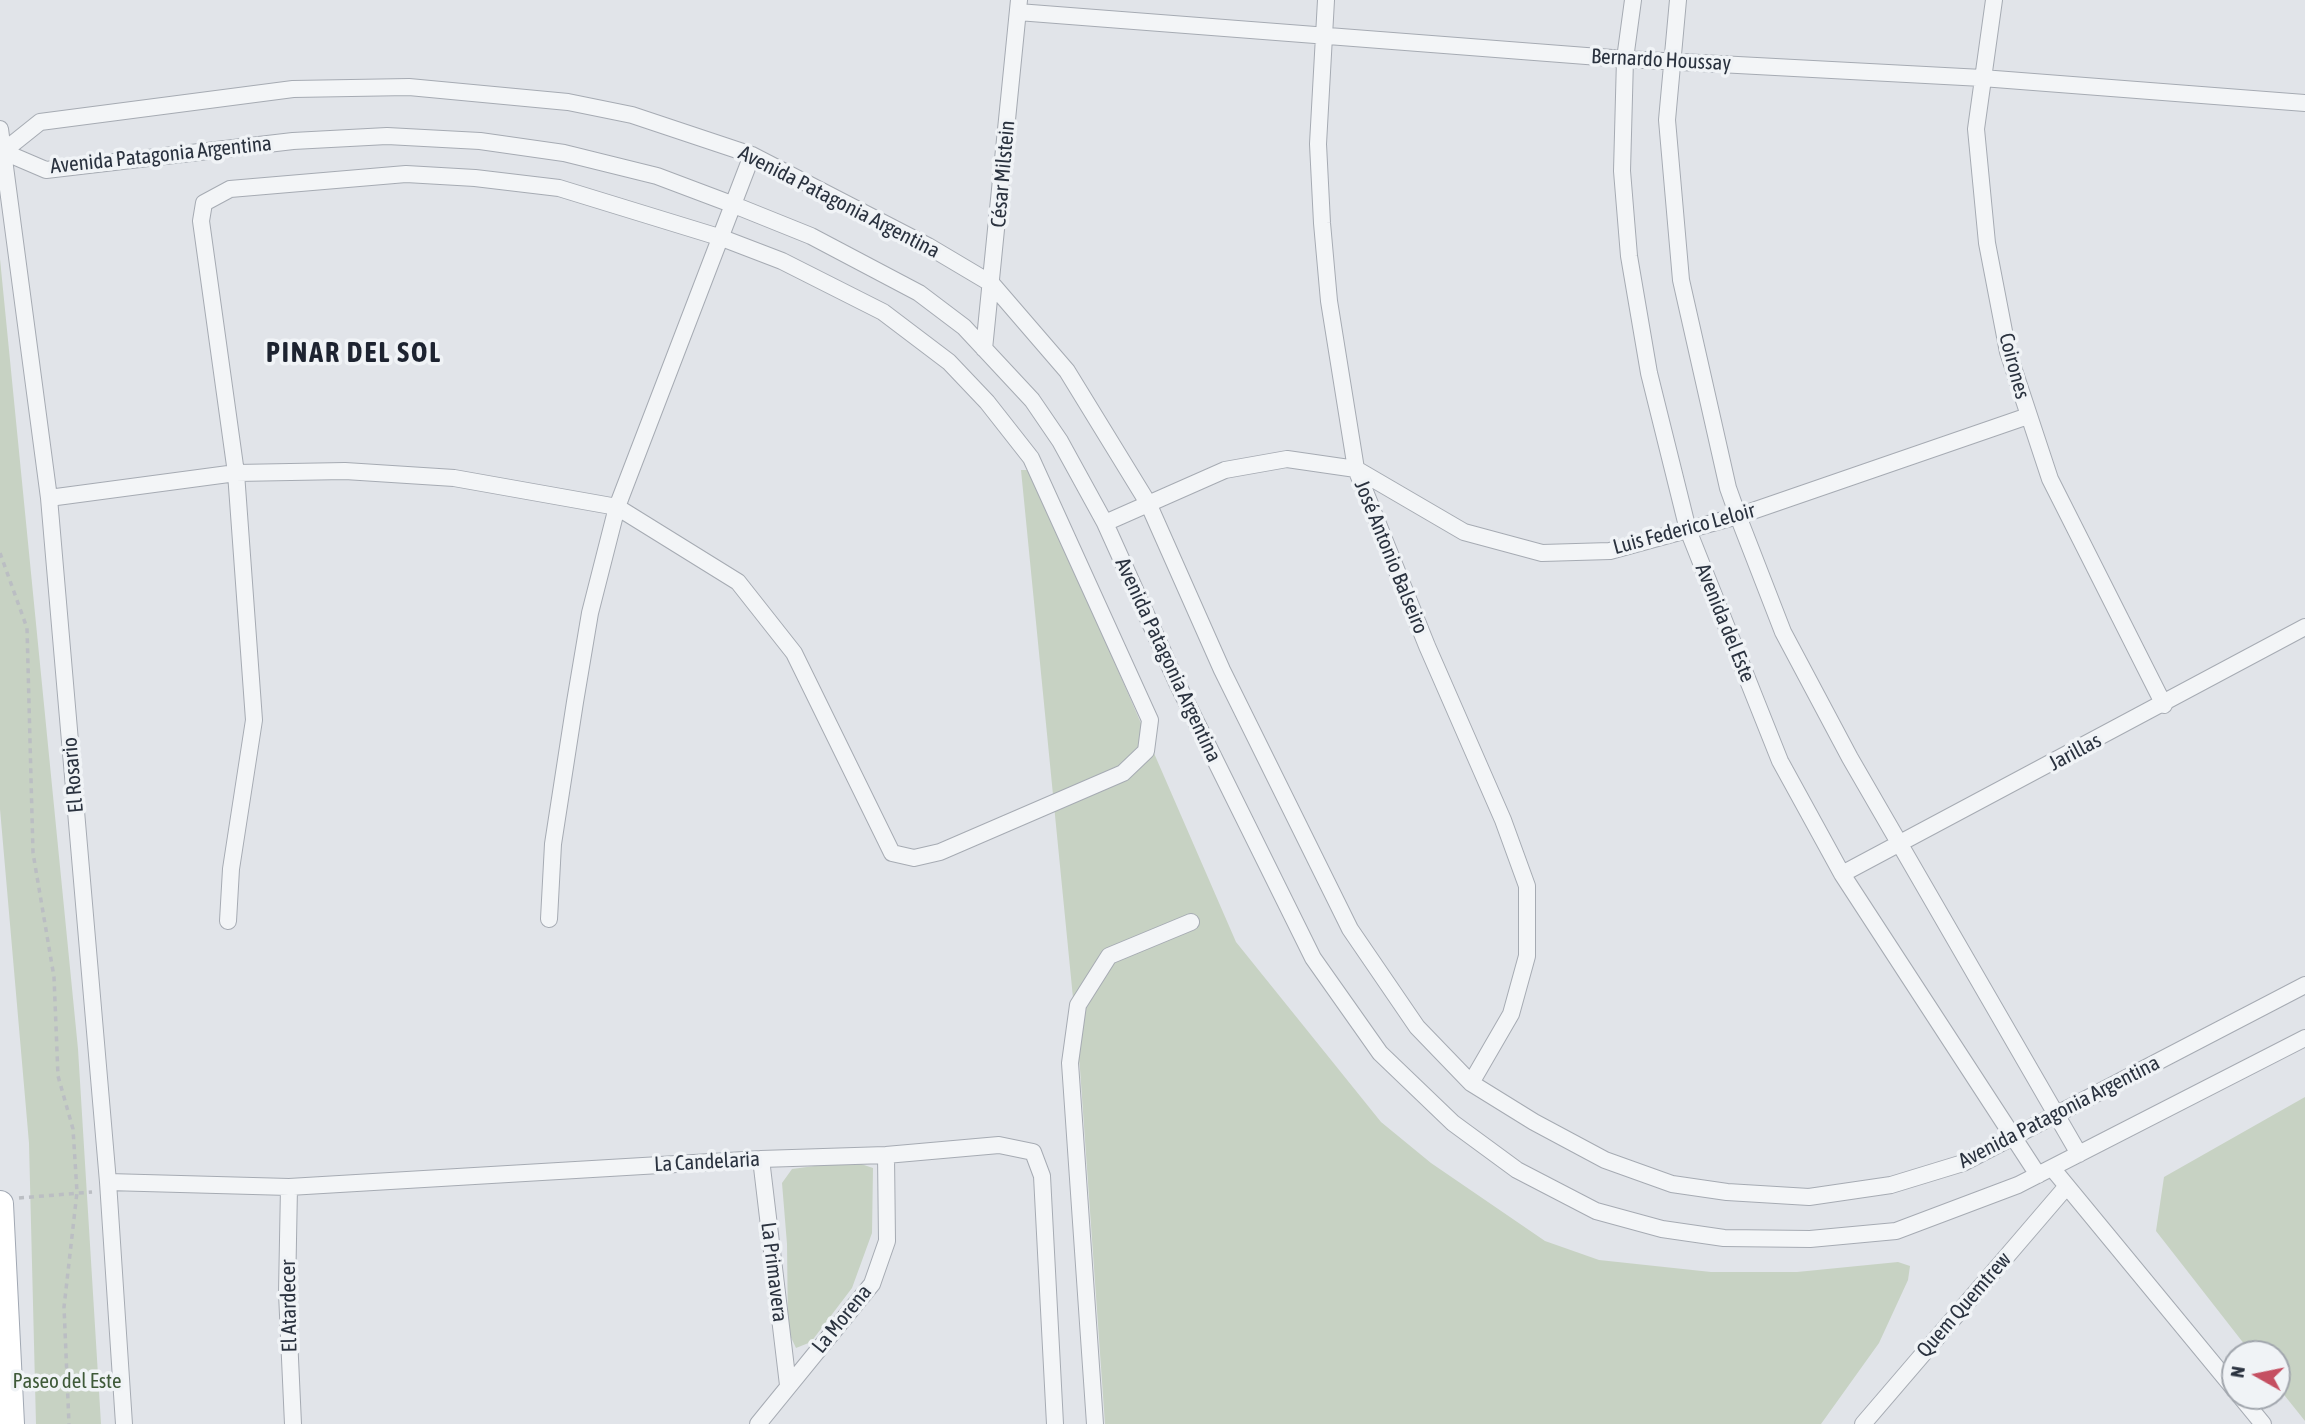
<!DOCTYPE html>
<meta charset="utf-8">
<style>
body{margin:0}
#map{position:relative;width:2305px;height:1424px;overflow:hidden;background:#e1e4e9;font-family:"Asap Condensed",sans-serif}
canvas{display:block}
.north{position:absolute;left:2221px;top:1340px;width:70px;height:70px;box-sizing:border-box;background:#f0f3f6;border:2px solid #a1a6ad;border-radius:50%;rotate:279deg;font-size:19px;font-weight:700;line-height:28px;text-align:center;color:#2a323f}
.north::after{content:'';display:block;margin:auto;width:24px;height:32px;background:#c54f61;clip-path:polygon(50% 0,100% 100%,50% 72%,0 100%)}
</style>
<div id="map">
<canvas width="2305" height="1424"></canvas>
<div class="north">N</div>
</div>
<script>
const context = document.querySelector('canvas').getContext('2d');
context.lineJoin = 'round';
function fill(path, color) {
  context.fillStyle = color;
  context.fill(path, 'evenodd');
}
function poly(rows) {
  const path = new Path2D();
  for (const r of rows) {
    path.moveTo(r[0], r[1]);
    for (let i = 2; i < r.length; i += 2) path.lineTo(r[i], r[i + 1]);
  }
  return path;
}
function strokePath(path, color, width, dash) {
  context.strokeStyle = color;
  context.lineWidth = width;
  context.lineCap = dash ? 'butt' : 'round';
  context.setLineDash(dash || []);
  context.stroke(path);
}
function drawText(font, color, halo, rows, align = 'center') {
  context.font = font + ' "Asap Condensed",sans-serif';
  context.lineWidth = 7;
  context.setLineDash([]);
  context.textBaseline = 'middle';
  context.strokeStyle = halo;
  context.fillStyle = color;
  for (const [text, x, y, turn = 0] of rows) {
    context.save();
    context.translate(x, y);
    context.rotate((+turn || 0) * Math.PI / 180);
    context.textAlign = isNaN(turn) ? turn : align;
    if (halo) context.strokeText(text, 0, 0);
    context.fillText(text, 0, 0);
    context.restore();
  }
}
fill(poly([
 [0,259,78,1049,101,1424,36,1424,29,1143,0,809],
 [1021,470,1031,470,1236,942,1381,1122,1431,1163,1545,1241,1599,1260,1711,1272,1797,1272,1898,1262,1910,1266,1908,1280,1879,1343,1821,1424,1105,1424,1080,1069],
 [2305,1097,2305,1421,2277,1386,2277,1354,2252,1354,2156,1231,2164,1177],
 [852,1161,873,1168,872,1233,852,1288,811,1342,796,1348,788,1331,787,1244,782,1183,792,1169]
]), '#c7d2c3');
const street = poly([
 [1326,0,1318,144,1322,223,1329,301,1356,469,1427,646,1503,820,1527,886,1527,956,1511,1014,1471,1083],
 [1633,0,1625,59,1622,171,1629,256,1649,373,1688,530,1780,761,1842,874,2038,1175],
 [1678,0,1667,120,1681,280,1728,488,1738,516,1783,632,1850,758,2079,1154],
 [1994,0,1976,129,1987,243,2008,352,2050,479,2164,705],
 [1018,12,1625,59,1982,78,2305,103],
 [0,129,49,498,108,1182,124,1424],
 [4,152,46,170,293,141,387,136,480,141,564,153,657,176,734,205,811,236,919,293,964,327,1032,400,1060,441,1105,523,1178,685,1313,958,1380,1053,1453,1123,1517,1170,1596,1211,1662,1229,1724,1238,1810,1239,1896,1231,2018,1185,2305,1038],
 [0,154,40,122,293,89,409,87,568,102,632,115,752,155,928,246,992,284,1067,371,1148,503,1222,670,1350,929,1417,1027,1471,1083,1534,1122,1605,1160,1672,1184,1727,1192,1809,1197,1891,1185,1963,1163,2305,985],
 [984,349,1019,0],
 [49,498,236,473,345,471,454,478,617,507,738,582,794,653,892,853,914,858,940,852,1123,773,1146,751,1150,720,1031,458,987,402,949,362,883,312,782,261,722,238,559,188,475,178,406,174,230,189,204,203,201,221,236,473,254,720,231,869,228,921],
 [1105,523,1225,470,1287,459,1356,469,1464,532,1542,553,1610,551,1738,516,2028,416],
 [1842,874,2305,627],
 [549,919,553,844,575,702,590,613,617,507,752,155],
 [761,1159,788,1385],
 [2052,1168,2235,1390],
 [108,1182,289,1187,761,1159,886,1155,999,1145,1033,1152,1042,1176,1055,1424],
 [289,1187,287,1293,293,1424],
 [2240,1396,2263,1424],
 [758,1424,872,1284,887,1241,886,1155],
 [1095,1424,1070,1063,1078,1005,1109,956,1191,922],
 [1863,1424,2067,1186]
]);
const primary = poly([
 [0,1204,11,1424]
]);
strokePath(street, '#a6abb3', 18);
strokePath(primary, '#a1a8b3', 28);
strokePath(poly([
 [0,553,27,628,33,853,54,977,58,1076,73,1129,77,1192,64,1307,69,1424],
 [19,1198,92,1192]
]), '#bbbec3', 3.5, [5, 5]);
strokePath(street, '#f3f5f7', 16);
strokePath(primary, '#fff', 26);
drawText('21px', '#2a323f', '#f0f3f6', [
 ["Bernardo Houssay",1661,60,3],
 ["Avenida Patagonia Argentina",161,155,-6],
 ["César Milstein",1003,174,-85],
 ["Avenida Patagonia Argentina",839,202,27],
 ["Coirones",2014,366,75],
 ["Luis Federico Leloir",1684,529,-15],
 ["José Antonio Balseiro",1391,557,68],
 ["Avenida del Este",1725,623,68],
 ["Avenida Patagonia Argentina",1168,660,65],
 ["Jarillas",2075,752,-28],
 ["El Rosario",73,775,-95],
 ["Avenida Patagonia Argentina",2059,1112,-27],
 ["La Candelaria",707,1162,-3],
 ["La Primavera",774,1272,83],
 ["Quem Quemtrew",1964,1305,-49],
 ["El Atardecer",289,1306,-91],
 ["La Morena",842,1319,-51]
]);
drawText('21px', '#3f5a39', '#f0f3f6', [
 ["Paseo del Este",67,1381]
]);
context.letterSpacing = '2px';
drawText('bold 28px', '#1d2330', '#f0f3f6', [
 ["PINAR DEL SOL",354,353]
]);
context.letterSpacing = '0px';
</script>
